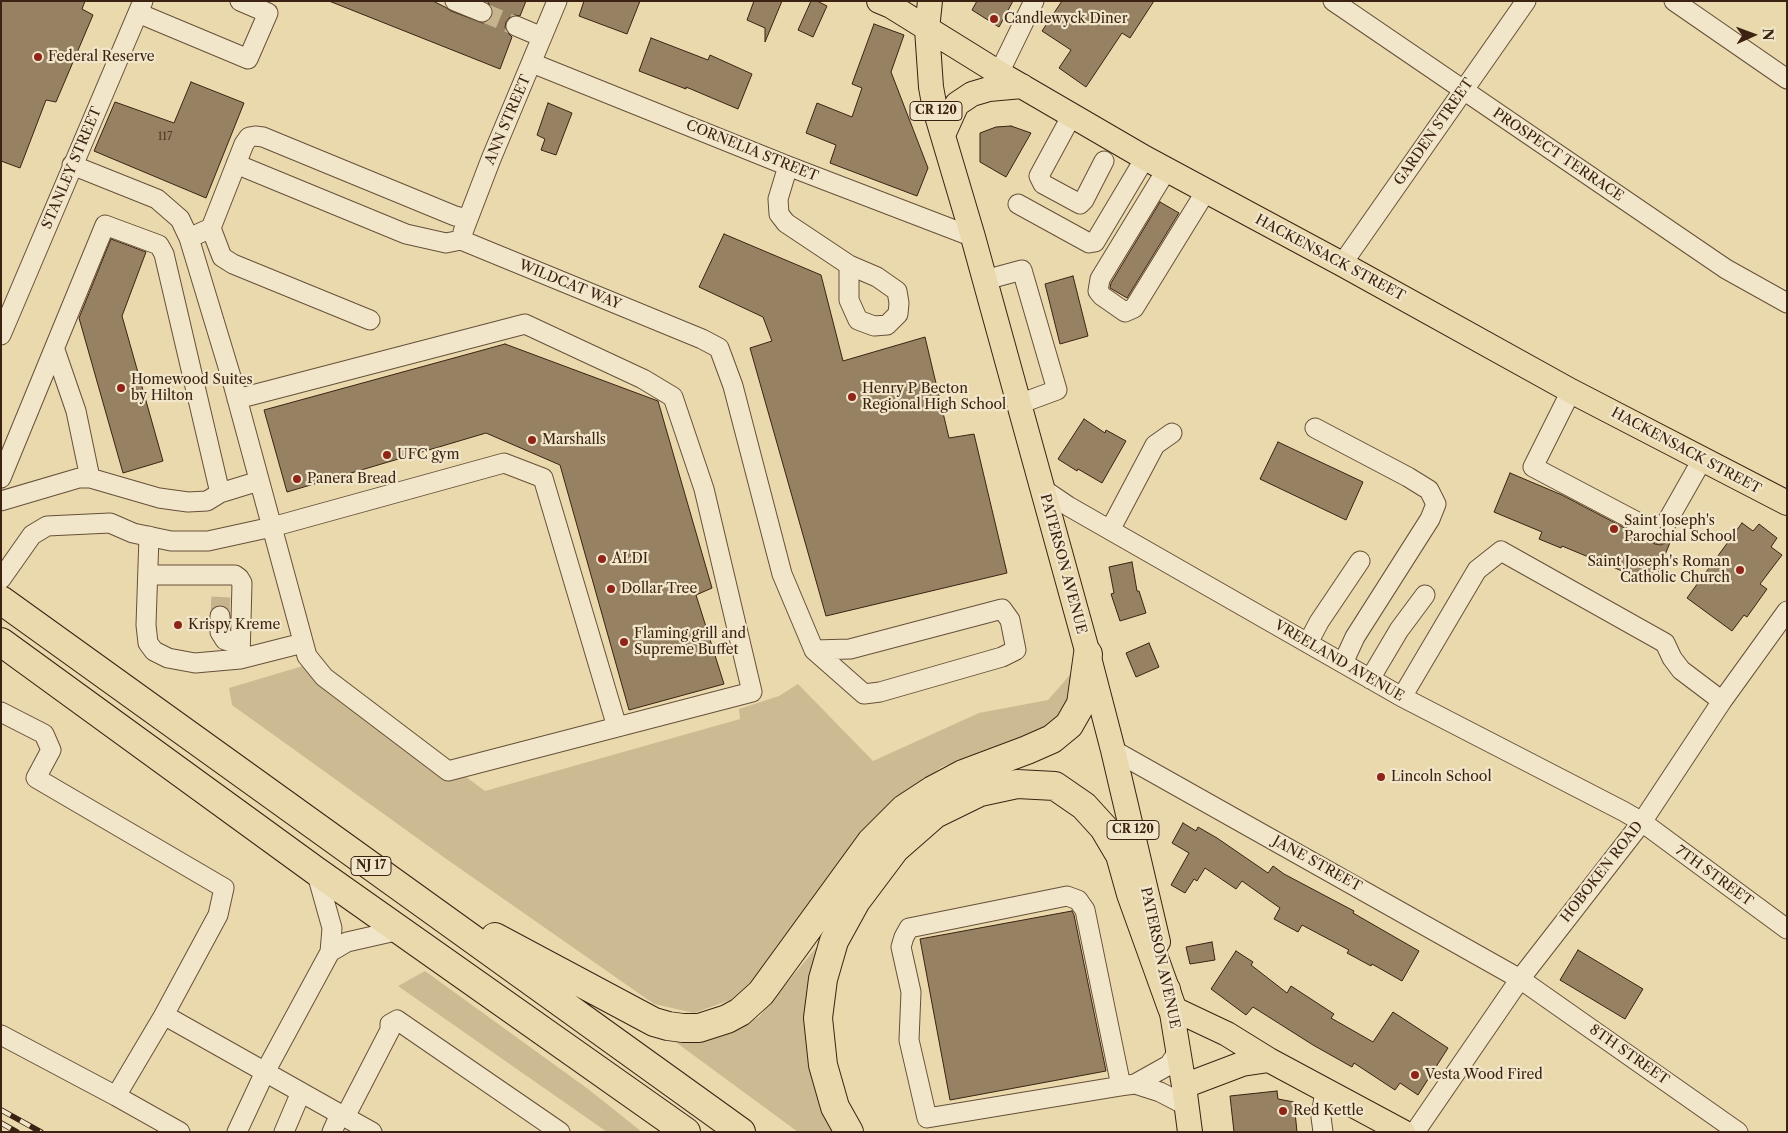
<!DOCTYPE html>
<style>
body{margin:0}
#map{position:relative;width:1788px;height:1133px;overflow:hidden;background:#e9d9ad;font-family:"Libre Caslon Text",serif}
canvas{display:block}
.frame{position:absolute;inset:0;border:2px solid #3c2212;pointer-events:none}
.north{position:absolute;left:1728px;top:10px;width:50px;height:50px;-webkit-text-stroke:4px #f1e6ca;paint-order:stroke;rotate:88deg;font-size:14px;font-weight:700;line-height:20px;text-align:center;color:#3c2212}
.north::after{content:'';display:block;margin:auto;width:18px;height:22px;background:#3c2212;clip-path:polygon(50% 0,100% 100%,50% 72%,0 100%)}
</style>
<div id="map">
<canvas width="1788" height="1133"></canvas>
<div class="frame"></div>
<div class="north">N</div>
</div>
<script>
const context = document.querySelector('canvas').getContext('2d');
context.lineJoin = 'round';
function fill(path, color) {
  context.fillStyle = color;
  context.fill(path, 'evenodd');
}
function poly(rows) {
  const path = new Path2D();
  for (const r of rows) {
    path.moveTo(r[0], r[1]);
    for (let i = 2; i < r.length; i += 2) path.lineTo(r[i], r[i + 1]);
  }
  return path;
}
function strokePath(path, color, width, dash) {
  context.strokeStyle = color;
  context.lineWidth = width;
  context.lineCap = dash ? 'butt' : 'round';
  context.setLineDash(dash || []);
  context.stroke(path);
}
function drawText(font, color, halo, rows, align = 'center') {
  context.font = font + ' "Libre Caslon Text",serif';
  context.lineWidth = 4.5;
  context.setLineDash([]);
  context.textBaseline = 'middle';
  context.strokeStyle = halo;
  context.fillStyle = color;
  for (const [text, x, y, turn = 0] of rows) {
    context.save();
    context.translate(x, y);
    context.rotate((+turn || 0) * Math.PI / 180);
    context.textAlign = isNaN(turn) ? turn : align;
    if (halo) context.strokeText(text, 0, 0);
    context.fillText(text, 0, 0);
    context.restore();
  }
}
fill(poly([
 [313,663,485,791,740,719,739,709,779,696,798,684,873,761,979,713,1048,700,1076,668,1073,705,1040,732,941,767,881,821,747,994,694,1013,654,1004,445,858,232,705,229,688],
 [833,927,819,973,839,1132,798,1132,662,1032,692,1040,728,1034,759,1017],
 [425,971,588,1089,642,1132,607,1132,398,986]
]), '#ccba93');
const building = poly([
 [1,1,85,1,82,9,93,15,56,102,46,100,20,168,1,161,1,1],
 [329,1,433,1,445,7,451,11,483,23,489,21,493,16,493,10,487,1,526,1,520,16,515,15,510,17,506,22,505,27,507,32,512,37,500,69,329,1],
 [584,1,640,1,627,34,579,16,584,1],
 [754,1,782,1,765,42,765,28,747,20,754,1],
 [811,1,817,1,827,6,813,37,798,30,811,1],
 [977,1,1013,1,999,27,972,10,977,1],
 [1062,1,1154,1,1130,38,1122,33,1086,87,1059,68,1071,50,1042,31,1062,1],
 [874,24,904,35,891,72,928,168,917,196,830,163,836,145,806,133,817,103,852,117,862,88,852,84,874,24],
 [651,38,708,60,710,55,752,74,738,109,686,87,686,89,639,71,651,38],
 [191,82,244,103,206,198,94,151,115,102,174,123,191,82],
 [548,103,572,113,556,155,541,150,545,139,537,135,548,103],
 [1011,126,1031,133,1006,177,980,162,980,133,996,127,1011,126],
 [1160,202,1179,213,1127,298,1110,288,1111,283,1160,202],
 [724,234,821,275,843,361,925,337,949,438,974,434,1007,573,826,616,750,348,772,341,763,317,699,287,724,234],
 [111,239,146,252,122,316,163,461,123,473,79,318,111,239],
 [1073,276,1088,336,1060,344,1045,284,1073,276],
 [505,344,658,401,712,588,696,595,724,684,629,710,560,465,486,433,287,492,264,410,505,344],
 [1084,419,1105,433,1106,430,1126,441,1102,483,1078,469,1077,471,1058,459,1084,419],
 [1278,442,1363,482,1346,520,1260,479,1278,442],
 [1510,473,1562,495,1655,544,1661,545,1671,540,1655,580,1641,574,1639,578,1562,546,1561,548,1539,539,1542,532,1494,512,1510,473],
 [1742,523,1753,531,1759,524,1777,538,1771,547,1782,555,1760,584,1767,589,1747,617,1744,615,1732,631,1687,598,1742,523],
 [1132,562,1137,591,1139,591,1146,613,1120,621,1111,594,1114,593,1109,567,1132,562],
 [1149,643,1159,667,1136,677,1126,653,1149,643],
 [1183,823,1196,831,1198,827,1217,838,1268,873,1273,866,1284,874,1354,911,1353,913,1419,951,1402,981,1372,964,1371,966,1347,953,1349,950,1302,925,1298,932,1274,919,1280,908,1242,881,1236,889,1205,868,1197,881,1194,879,1185,893,1171,885,1189,853,1172,843,1183,823],
 [1072,911,1074,915,1106,1071,950,1100,920,939,1072,911],
 [1212,942,1215,960,1190,964,1186,947,1212,942],
 [1578,950,1643,989,1625,1019,1560,980,1578,950],
 [1236,951,1253,962,1251,965,1287,993,1291,986,1334,1014,1331,1018,1373,1042,1393,1012,1448,1048,1418,1095,1400,1083,1395,1090,1354,1063,1352,1067,1313,1045,1253,1007,1246,1015,1211,989,1236,951],
 [1277,1091,1278,1099,1294,1102,1297,1132,1234,1132,1230,1096,1277,1091]
]);
fill(building, '#968163');
strokePath(building, '#3c2212', 1);
strokePath(poly([
 [482,12,516,26],
 [220,616,221,592]
]), '#c6b48e', 19, [19, 9]);
const minor = poly([
 [455,1,482,12],
 [1333,1,1726,269,1787,303],
 [1674,1,1787,79],
 [138,13,248,59,268,13,240,1],
 [516,26,542,37],
 [532,63,788,166,973,237],
 [999,73,1034,1],
 [1072,115,1039,176,1043,184,1080,204,1084,200,1104,161],
 [236,164,406,234,446,243,461,240],
 [72,165,157,199,180,219,189,238,232,380,307,656,324,677,448,771,752,692,704,489,673,397,643,379,525,324,237,399],
 [788,166,778,199,779,214,786,223,849,265,877,277,897,291,899,303,898,314,887,325,874,326,858,320,849,300,849,265],
 [1167,169,1100,279,1098,291,1102,296,1125,312,1134,308,1206,191],
 [1018,204,1089,243,1095,242,1145,158],
 [211,228,222,257,233,264,370,320],
 [463,232,491,159,557,1],
 [189,238,211,228,244,144,249,137,255,136,263,137,455,216,468,219],
 [461,240,702,339,719,348,733,386,782,574,814,650,850,649,1002,609,1010,620,1016,650,1002,657,880,692,864,694,814,650],
 [1342,264,1526,1],
 [985,280,1022,270,1057,390,1019,404],
 [1,335,143,1],
 [55,350,76,411,90,478],
 [1571,391,1533,467,1660,534,1702,460],
 [1315,428,1408,477,1429,490,1436,504,1430,519,1355,637,1343,663],
 [1,478,105,225,159,245,164,254,220,493],
 [1043,489,1068,506,1402,697,1623,811,1642,822,1787,929],
 [1,501,79,478,90,478,159,498,188,502,207,501,220,493,259,481],
 [1110,530,1155,445,1172,433],
 [149,536,146,625,148,643,154,651,168,658,195,663,240,659,303,643],
 [148,575,235,575,239,578,242,583,240,659],
 [1,579,32,535,47,526,110,523,133,533,171,541,208,541,272,527,504,463,543,478,617,727],
 [220,616,220,632,225,640,240,644],
 [1308,643,1319,622,1360,561],
 [1370,679,1399,630,1425,595],
 [1402,697,1477,570,1501,551,1665,643,1672,658,1681,670,1722,701],
 [1,712,44,734,51,750,36,778,224,888,218,915,164,1015,116,1096,1,1035],
 [1113,750,1520,979,1738,1132],
 [316,871,332,928,330,952,347,942,400,930],
 [164,1015,345,1117,390,1030,390,1024,397,1020,560,1132],
 [1135,1084,1160,1092,1187,1106],
 [1121,1086,1085,910,1078,900,1067,896,909,928,904,937,901,947,911,992,909,1040,927,1118,1121,1086,1135,1084,1169,1065,1179,1050],
 [116,1096,180,1132],
 [345,1117,372,1132],
 [237,1132,265,1072,330,952],
 [284,1132,301,1092],
 [332,1132,340,1114],
 [1323,1132,1321,1117,1325,1090],
 [1415,1132,1520,979,1642,822,1722,701,1787,611]
]);
const major = poly([
 [879,1,891,6,999,73,1145,158,1342,264,1571,391,1787,503],
 [930,1,927,29,931,87,935,109,973,237,1088,654,1113,750,1158,942],
 [943,135,957,104,972,94,989,89,1022,86],
 [1168,989,1184,1086,1190,1132],
 [1172,1008,1227,1034,1269,1060,1403,1132],
 [1184,1086,1242,1064,1269,1060]
]);
const highway = poly([
 [1,600,741,1132],
 [1,642,316,871,686,1132],
 [495,937,654,1022,668,1026,683,1028,699,1028,727,1019,740,1012,761,993,871,842,904,809,933,790,963,774,1027,750,1052,739,1069,725,1081,704,1088,654],
 [849,1132,835,1107,823,1065,818,1018,823,979,834,941,856,901,895,849,935,814,980,792,1017,784,1055,786,1084,806,1104,828,1120,855,1131,894,1172,1008]
]);
strokePath(minor, '#675039', 21);
strokePath(major, '#3c2212', 26);
strokePath(highway, '#3c2212', 30);
strokePath(minor, '#f1e6ca', 19);
strokePath(major, '#e9d9ad', 24);
strokePath(highway, '#e9d9ad', 28);
const rail = poly([
 [1,1110,41,1132],
 [1,1123,17,1132]
]);
strokePath(rail, '#3c2212', 5.5);
strokePath(rail, '#f1e6ca', 4, [11]);
for (const [x, y, r, color] of [
 [994,19,5,"#8f2418"],
 [38,57,5,"#8f2418"],
 [121,388,5,"#8f2418"],
 [852,397,5,"#8f2418"],
 [532,440,5,"#8f2418"],
 [387,455,5,"#8f2418"],
 [297,479,5,"#8f2418"],
 [1614,529,5,"#8f2418"],
 [602,559,5,"#8f2418"],
 [1740,570,5,"#8f2418"],
 [611,589,5,"#8f2418"],
 [178,625,5,"#8f2418"],
 [624,642,5,"#8f2418"],
 [1381,777,5,"#8f2418"],
 [1415,1075,5,"#8f2418"],
 [1283,1111,5,"#8f2418"]
]) {
  const dot = new Path2D();
  dot.arc(x, y, r, 0, 2 * Math.PI);
  context.fillStyle = color;
  context.fill(dot);
  strokePath(dot, '#f1e6ca', 2);
}
drawText('11px', '#523a26', null, [
 ["117",165,137]
]);
for (const [x, y, w] of [
 [936,111,52],
 [1133,830,52],
 [371,866,40]
]) {
  const box = new Path2D();
  box.roundRect(x - w / 2, y - 9.5, w, 19, 4);
  context.fillStyle = '#f1e6ca';
  context.fill(box);
  strokePath(box, '#3c2212', 1);
}
drawText('bold 12px', '#3c2212', null, [
 ["CR 120",936,111],
 ["CR 120",1133,830],
 ["NJ 17",371,866]
]);
drawText('14px', '#3c2212', '#f1e6ca', [
 ["Candlewyck Diner",1004,19],
 ["Federal Reserve",48,57],
 ["Homewood Suites",131,380],
 ["by Hilton",131,396],
 ["Henry P Becton",862,389],
 ["Regional High School",862,405],
 ["Marshalls",542,440],
 ["UFC gym",397,455],
 ["Panera Bread",307,479],
 ["Saint Joseph's",1624,521],
 ["Parochial School",1624,537],
 ["ALDI",612,559],
 ["Saint Joseph's Roman",1730,562,"right"],
 ["Catholic Church",1730,578,"right"],
 ["Dollar Tree",621,589],
 ["Krispy Kreme",188,625],
 ["Flaming grill and",634,634],
 ["Supreme Buffet",634,650],
 ["Lincoln School",1391,777],
 ["Vesta Wood Fired",1425,1075],
 ["Red Kettle",1293,1111]
], 'left');
drawText('14px', '#3c2212', '#f1e6ca', [
 ["ANN STREET",508,120,-67],
 ["GARDEN STREET",1434,132,-55],
 ["CORNELIA STREET",752,151,22],
 ["PROSPECT TERRACE",1558,155,34],
 ["STANLEY STREET",72,168,-67],
 ["HACKENSACK STREET",1330,258,28],
 ["WILDCAT WAY",570,285,22],
 ["HACKENSACK STREET",1686,451,28],
 ["PATERSON AVENUE",1063,564,75],
 ["VREELAND AVENUE",1339,661,30],
 ["JANE STREET",1317,864,29],
 ["HOBOKEN ROAD",1602,872,-52],
 ["7TH STREET",1714,876,36],
 ["PATERSON AVENUE",1160,958,78],
 ["8TH STREET",1629,1055,35]
]);
</script>
